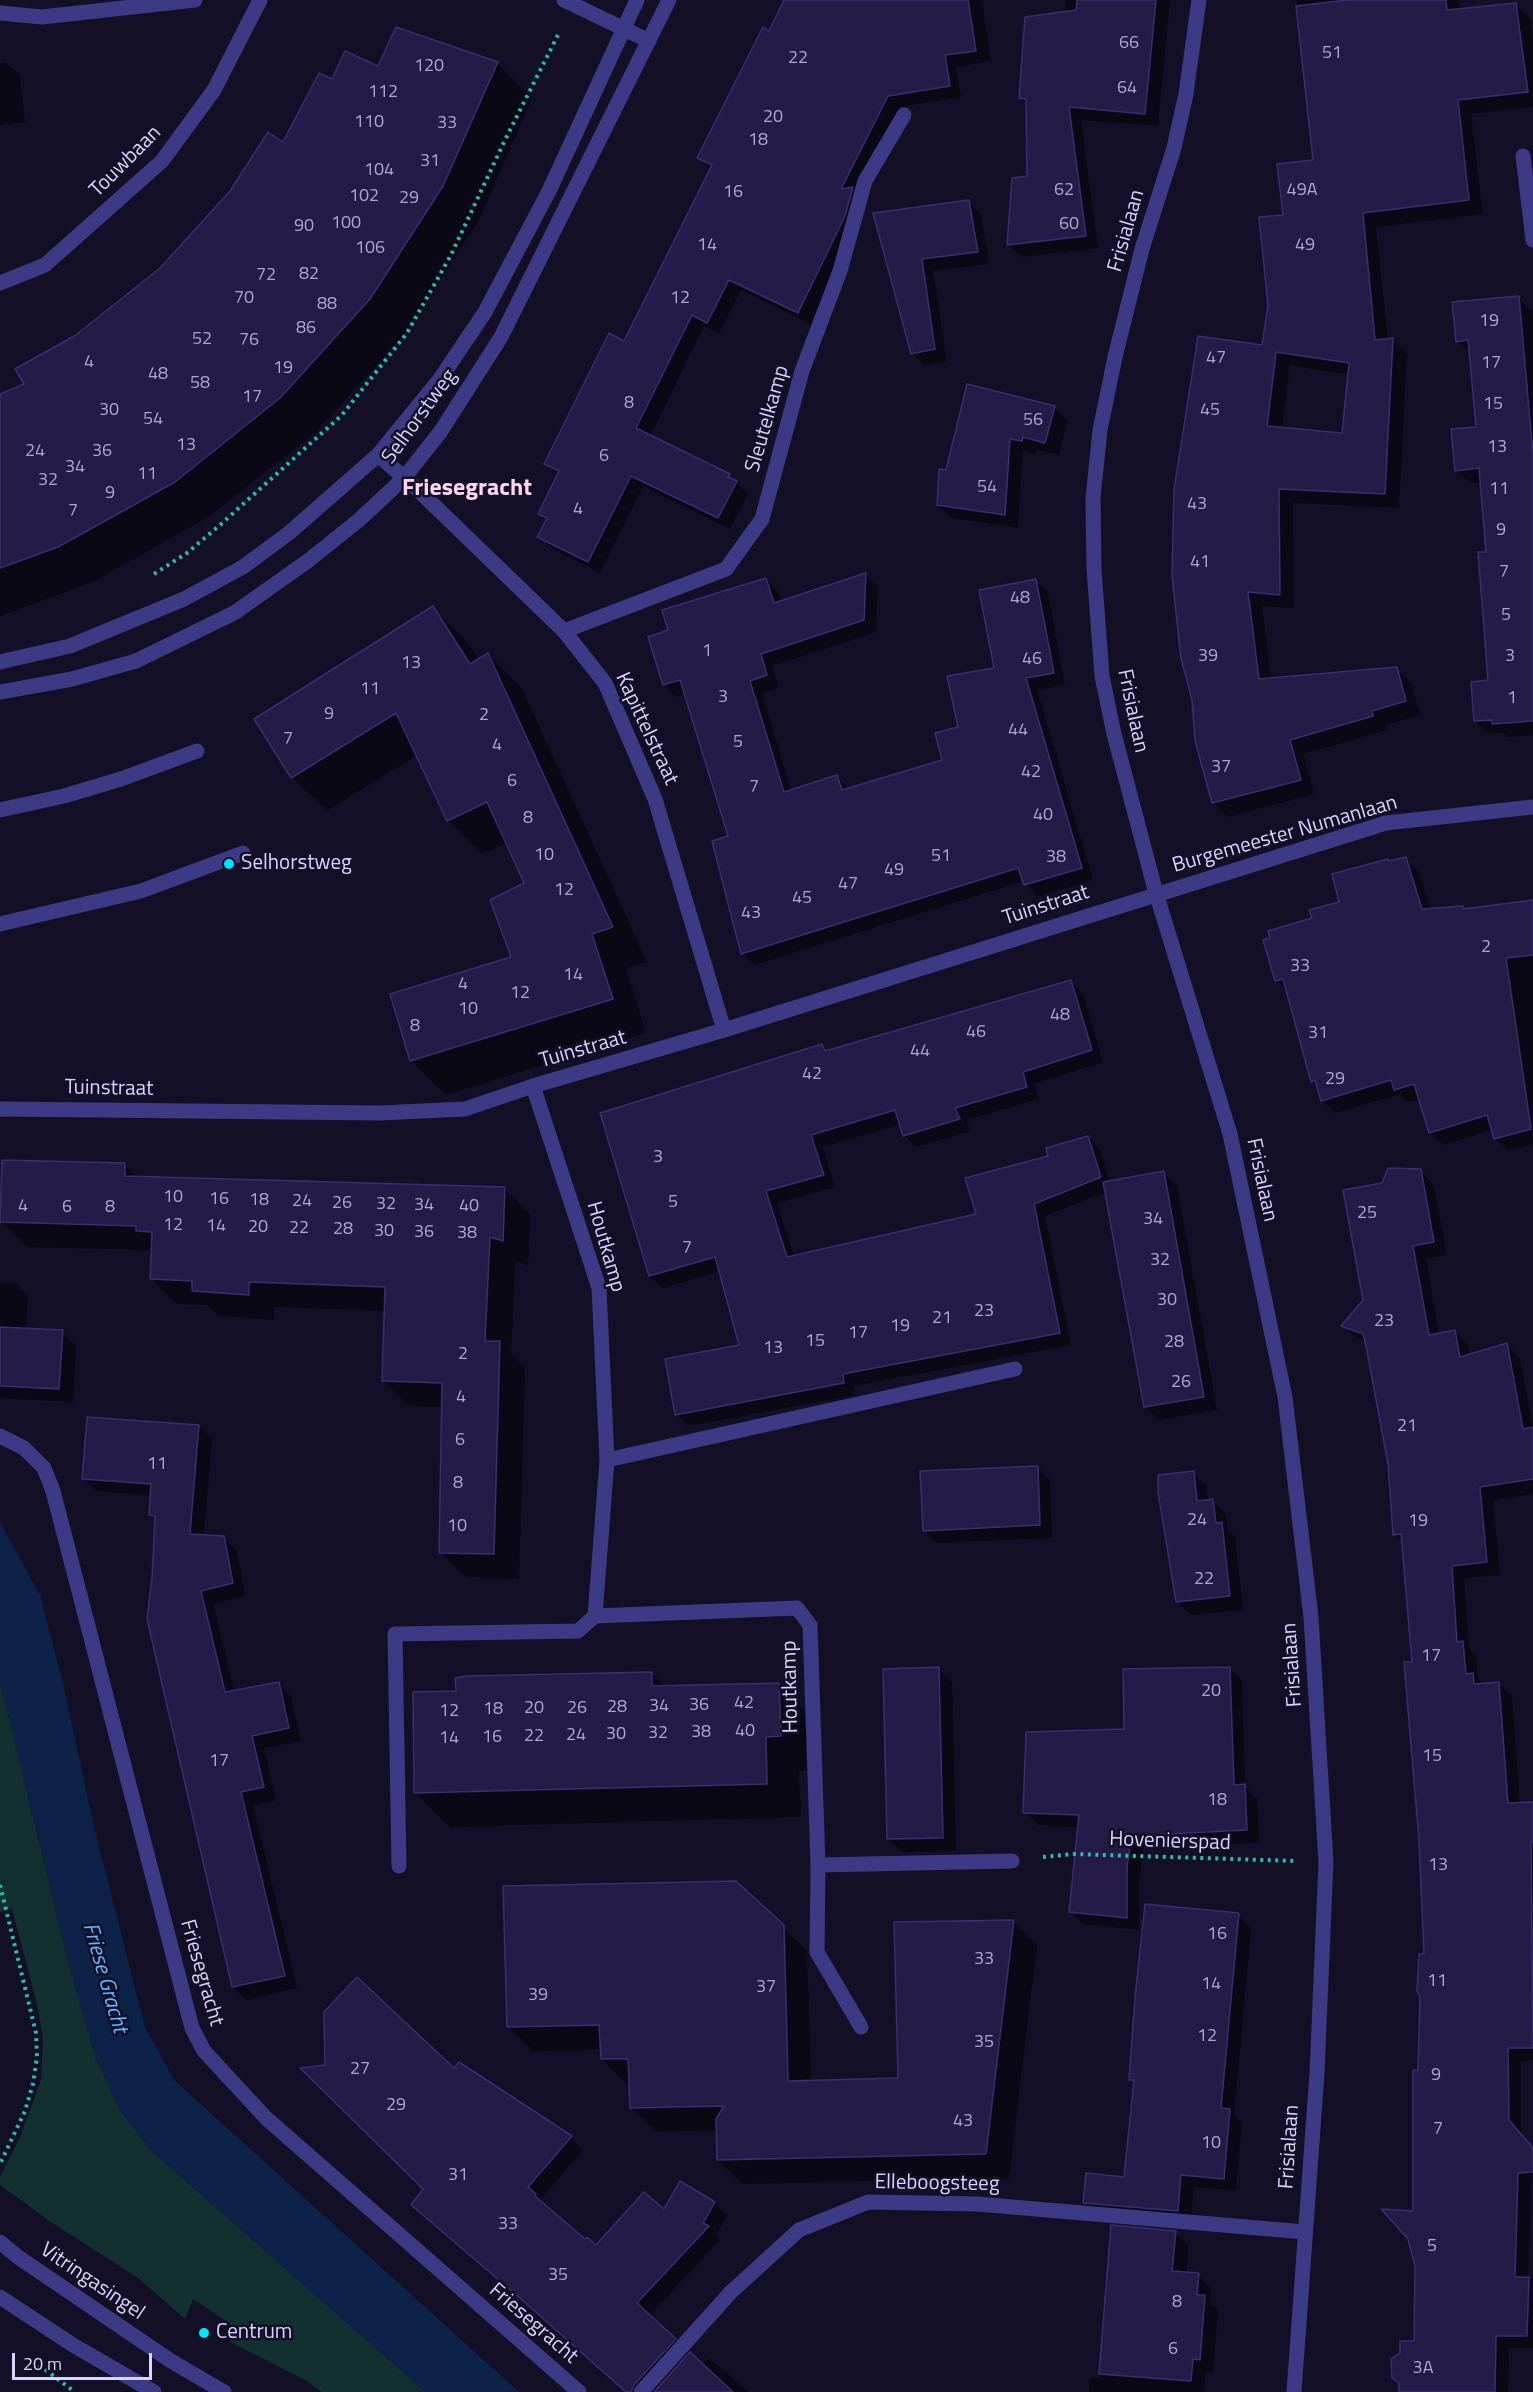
<!DOCTYPE html>
<style>
body{margin:0}
#map{position:relative;width:1533px;height:2392px;overflow:hidden;background:#130f26;font-family:"Titillium Web",sans-serif}
canvas{display:block}
.scale{position:absolute;left:12px;top:2353px;width:140px;height:27px;box-sizing:border-box;border:3px solid #d9d4ff;border-top:0;padding-left:8px;font-size:18px;line-height:21px;white-space:nowrap;color:#d9d4ff;-webkit-text-stroke:4px #130f26;paint-order:stroke}
</style>
<div id="map">
<canvas width="1533" height="2392"></canvas>
<div class="scale">20 m</div>
</div>
<script>
const context = document.querySelector('canvas').getContext('2d');
context.lineJoin = 'round';
function fill(path, color) {
  context.fillStyle = color;
  context.fill(path, 'evenodd');
}
function poly(rows) {
  const path = new Path2D();
  for (const r of rows) {
    path.moveTo(r[0], r[1]);
    for (let i = 2; i < r.length; i += 2) path.lineTo(r[i], r[i + 1]);
  }
  return path;
}
function strokePath(path, color, width, dash) {
  context.strokeStyle = color;
  context.lineWidth = width;
  context.lineCap = dash ? 'butt' : 'round';
  context.setLineDash(dash || []);
  context.stroke(path);
}
function drawText(font, color, halo, rows, align = 'center') {
  context.font = font + ' "Titillium Web",sans-serif';
  context.lineWidth = 5;
  context.setLineDash([]);
  context.textBaseline = 'middle';
  context.strokeStyle = halo;
  context.fillStyle = color;
  for (const [text, x, y, turn = 0] of rows) {
    context.save();
    context.translate(x, y);
    context.rotate((+turn || 0) * Math.PI / 180);
    context.textAlign = isNaN(turn) ? turn : align;
    if (halo) context.strokeText(text, 0, 0);
    context.fillText(text, 0, 0);
    context.restore();
  }
}
fill(poly([
 [0,1682,70,1968,96,2059,122,2113,153,2152,426,2392,322,2392,305,2380,230,2342,232,2325,193,2299,185,2319,138,2278,51,2222,0,2185,0,2177,20,2137,41,2080,43,2039,37,2004,12,1909,0,1912]
]), '#12302f');
fill(poly([
 [0,1522,40,1595,63,1683,94,1827,145,2027,174,2080,519,2392,425,2392,153,2152,122,2113,96,2059,70,1968,0,1682]
]), '#0c2248');
fill(poly([
 [786,0,982,0,991,61,956,67,961,97,899,107,856,193,856,228,810,324,741,290,719,333,704,326,650,436,729,476,748,494,730,529,643,486,600,573,551,548,539,536,547,521,539,514,558,476,546,463,625,343,711,170,699,158,770,33],
 [1066,0,1170,0,1158,126,1081,120,1098,248,1021,257,1008,245,1029,177,1027,104,1020,98,1065,13],
 [1297,0,1458,0,1459,10,1515,4,1530,19,1533,42,1533,107,1471,114,1483,214,1376,227,1388,340,1392,339,1407,354,1399,508,1293,503,1294,608,1262,606,1271,679,1396,669,1411,683,1420,715,1385,725,1387,730,1303,754,1314,794,1228,817,1213,803,1263,347,1285,216,1314,162],
 [1274,359,1277,359,1267,434,1265,433],
 [1290,365,1349,375,1344,434,1282,429],
 [6,62,20,75,25,122,0,125,0,63],
 [497,63,532,98,478,222,405,334,315,433,210,516,93,582,0,616,0,396,26,384,77,337,161,269,283,144,379,68],
 [968,201,981,214,989,264,933,271,947,361,925,365,912,353,875,214],
 [1519,298,1532,312,1533,318,1533,735,1507,737,1504,733,1489,734,1475,721,1489,682,1488,553,1482,482,1470,483,1456,470,1478,428,1471,354,1458,341],
 [1486,719,1500,721,1486,722],
 [1054,407,1067,421,1059,455,1036,449,1035,454,1023,451,1018,528,952,518,938,505,947,471],
 [866,575,878,587,876,632,772,666,779,687,762,693,791,791,837,777,850,790,944,761,960,728,996,669,1036,580,1048,593,1065,685,1037,690,1093,880,1037,897,1024,881,754,965,742,953,730,837,686,693,676,697,664,684,670,631,766,579,778,592,781,602],
 [433,608,467,642,479,660,488,654,522,689,647,962,626,968,646,1033,446,1095,412,1061,392,995,513,958,526,884,507,843,482,854,448,820,417,755,327,811,292,777],
 [1406,859,1419,872,1431,910,1462,908,1464,910,1533,901,1533,1146,1533,1144,1508,1151,1495,1138,1492,1130,1443,1145,1430,1132,1420,1099,1408,1102,1400,1094,1335,1113,1322,1100,1318,1087,1312,1081,1289,992,1277,980,1314,919,1341,903,1389,862],
 [1070,981,1083,994,1103,1062,1034,1084,1039,1099,966,1120,971,1131,916,1147,904,1135,901,1124,823,1147,835,1187,777,1203,794,1257,977,1215,1050,1157,1088,1137,1100,1150,1110,1182,1163,1173,1177,1186,1217,1410,1159,1420,1145,1407,1106,1192,1045,1216,1071,1345,854,1386,855,1395,688,1426,676,1414,740,1346,720,1271,663,1288,650,1276,601,1114,822,1046,827,1052],
 [125,1165,138,1178,504,1189,530,1214,528,1265,515,1261,511,1354,525,1368,519,1579,466,1577,440,1552,443,1407,409,1406,384,1381,386,1311,274,1307,274,1320,219,1316,208,1305,177,1304,152,1279,153,1250,27,1247,2,1222],
 [1420,1170,1433,1184,1447,1255,1426,1259,1439,1334,1455,1332,1468,1345,1470,1356,1507,1345,1520,1358,1533,1428,1533,1494,1493,1500,1500,1575,1464,1578,1469,1649,1476,1656,1478,1680,1483,1685,1499,1684,1512,1697,1520,1804,1533,1803,1533,2060,1521,2061,1521,2134,1533,2148,1528,2279,1533,2279,1533,2348,1509,2348,1508,2392,1401,2392,1401,2385,1393,2377,1415,2342,1417,2266,1415,2212,1426,1956,1414,1663,1403,1543,1395,1534,1389,1464,1367,1342,1356,1338,1343,1325,1364,1300,1383,1184],
 [0,1282,15,1282,28,1296,26,1330,62,1332,76,1346,73,1402,0,1398],
 [199,1426,212,1439,204,1536,224,1538,237,1551,245,1596,213,1604,234,1692,278,1684,291,1697,301,1741,264,1748,276,1800,253,1805,297,1988,246,2000,233,1987,153,1578,157,1520,151,1515,152,1496,96,1491,83,1478],
 [1037,1467,1050,1480,1052,1538,937,1543,924,1530],
 [1193,1473,1207,1486,1208,1501,1213,1501,1226,1515,1228,1531,1235,1537,1243,1610,1191,1615,1178,1602],
 [1229,1668,1242,1681,1245,1787,1257,1799,1259,1843,1143,1848,1139,1882,1139,1930,1083,1924,1071,1911,1079,1827,1038,1825,1025,1812,1126,1730],
 [938,1669,952,1682,956,1851,902,1852,889,1839],
 [651,1673,665,1687,779,1684,813,1719,815,1770,799,1771,801,1817,450,1827,416,1793],
 [1238,1915,1251,1928,1234,2115,1242,2123,1236,2191,1194,2187,1190,2224,1098,2216,1085,2203,1125,2179,1135,2083,1131,2079],
 [1013,1921,1037,1945,1009,2178,742,2184,718,2160,718,2130,655,2131,631,2107,630,2083,626,2083,602,2059,602,2049,533,2051,509,2027,782,1926,807,1951,811,2082,900,2080],
 [460,2064,571,2138,583,2150,540,2200,585,2241,596,2247,664,2212,714,2203,727,2216,716,2235,720,2240,649,2316,687,2352,652,2392,626,2392,426,2217,425,2189,454,2070],
 [1112,2227,1175,2232,1189,2246,1186,2274,1198,2275,1211,2288,1210,2302,1218,2310,1213,2372,1206,2372,1204,2392,1089,2392,1090,2378,1100,2378],
 [709,2358,749,2392,656,2392,703,2365]
]), '#0007');
const building = poly([
 [784,0,968,0,976,51,945,55,950,86,888,96,841,189,853,187,845,216,798,313,729,280,707,323,692,315,636,428,730,474,728,477,737,481,718,518,631,476,588,562,537,537,547,518,538,514,559,471,544,464,609,333,624,341,712,165,697,158,763,27,769,31,784,0],
 [1077,0,1156,0,1145,114,1069,107,1086,236,1007,245,1012,178,1027,176,1026,99,1019,98,1025,17,1076,10,1077,0],
 [1347,0,1446,0,1447,10,1516,3,1528,92,1458,100,1469,200,1363,213,1375,340,1393,338,1385,494,1279,489,1280,595,1248,592,1259,679,1397,667,1406,701,1372,711,1373,716,1290,740,1301,780,1212,803,1195,741,1192,700,1181,658,1172,576,1174,490,1198,336,1262,345,1268,305,1259,217,1283,215,1277,164,1313,160,1296,6,1347,0],
 [1276,352,1349,363,1342,433,1267,426,1276,352],
 [396,27,498,62,443,186,370,299,280,398,175,482,58,547,0,568,0,394,24,384,15,369,76,335,160,268,230,191,268,132,283,142,319,73,332,79,345,51,378,66,396,27],
 [969,200,978,252,922,259,935,349,911,354,873,213,969,200],
 [1519,296,1533,455,1533,721,1492,724,1492,720,1474,721,1471,682,1488,680,1478,552,1486,552,1479,468,1455,471,1451,429,1476,427,1468,340,1456,342,1452,302,1519,296],
 [967,384,1055,406,1045,443,1023,437,1022,441,1010,439,1005,515,937,505,939,469,946,470,967,384],
 [866,573,864,620,761,654,767,675,750,681,784,792,837,775,842,790,942,760,935,733,958,727,947,676,994,668,979,590,1036,579,1054,673,1026,678,1082,868,1024,885,1018,868,741,954,712,841,728,836,680,680,663,685,648,637,668,630,662,610,766,578,774,603,866,573],
 [433,606,470,664,488,653,613,927,592,934,613,999,410,1061,390,994,511,957,490,900,524,883,487,802,447,821,396,713,291,778,254,719,433,606],
 [1406,857,1422,909,1463,906,1463,909,1533,900,1533,955,1506,958,1531,1129,1494,1139,1487,1115,1429,1133,1414,1084,1394,1090,1391,1080,1321,1101,1315,1080,1311,1082,1283,979,1275,981,1263,940,1270,938,1268,931,1312,918,1309,910,1339,902,1332,874,1388,859,1389,861,1406,857],
 [1071,980,1092,1050,1023,1072,1027,1087,955,1108,960,1119,903,1136,895,1110,811,1135,824,1175,766,1191,787,1257,976,1214,965,1178,1048,1156,1046,1148,1088,1136,1101,1177,1034,1204,1060,1333,843,1374,844,1383,675,1415,665,1359,739,1345,715,1257,649,1276,600,1113,822,1044,825,1051,1071,980],
 [2,1160,125,1163,125,1176,505,1187,503,1241,490,1237,485,1341,500,1341,494,1554,439,1553,442,1383,382,1381,385,1287,249,1282,249,1295,192,1291,192,1281,150,1279,152,1232,136,1231,136,1226,0,1222,2,1160],
 [1388,1168,1421,1169,1434,1242,1413,1246,1429,1335,1455,1330,1460,1357,1507,1343,1523,1429,1533,1427,1533,1479,1480,1487,1487,1562,1452,1566,1457,1642,1463,1641,1466,1674,1473,1673,1474,1684,1499,1682,1508,1803,1533,1802,1533,1842,1531,1842,1533,2048,1508,2048,1509,2120,1533,2148,1533,2172,1518,2173,1515,2277,1529,2277,1527,2336,1496,2336,1495,2392,1399,2392,1399,2383,1392,2378,1391,2359,1400,2353,1400,2341,1414,2341,1415,2266,1408,2239,1381,2209,1413,2211,1413,2070,1418,2070,1420,1997,1417,1991,1419,1954,1424,1954,1419,1840,1404,1662,1412,1662,1401,1534,1393,1535,1388,1464,1367,1351,1363,1334,1341,1326,1363,1300,1343,1190,1382,1183,1388,1168],
 [1164,1171,1204,1397,1144,1407,1103,1182,1164,1171],
 [0,1327,63,1330,59,1389,0,1386,0,1327],
 [87,1417,199,1425,190,1534,224,1536,233,1583,201,1591,225,1692,279,1682,289,1728,252,1736,264,1787,241,1792,285,1976,232,1987,147,1619,152,1578,155,1516,149,1515,151,1484,82,1479,87,1417],
 [1038,1466,1040,1525,923,1531,920,1471,1038,1466],
 [1194,1471,1197,1501,1213,1499,1216,1523,1222,1522,1230,1596,1176,1602,1158,1492,1158,1475,1194,1471],
 [939,1667,943,1838,887,1839,883,1669,939,1667],
 [1230,1667,1234,1785,1245,1784,1247,1830,1131,1836,1127,1868,1127,1918,1069,1912,1079,1815,1023,1813,1026,1732,1124,1729,1123,1669,1230,1667],
 [652,1672,652,1686,779,1683,781,1736,766,1737,767,1784,414,1793,413,1692,456,1691,455,1678,467,1676,652,1672],
 [736,1881,784,1925,788,2081,898,2078,894,1922,1014,1920,986,2154,717,2160,716,2119,724,2106,630,2108,628,2059,601,2059,599,2025,507,2027,503,1886,736,1881],
 [1145,1904,1239,1913,1221,2108,1230,2109,1224,2179,1181,2175,1178,2211,1083,2203,1086,2173,1124,2177,1134,2080,1129,2080,1135,1998,1145,1904],
 [357,1977,454,2068,459,2062,572,2136,528,2187,536,2194,535,2196,585,2239,587,2237,596,2245,644,2192,664,2209,680,2181,715,2202,703,2223,709,2226,637,2303,676,2339,634,2385,631,2392,626,2392,513,2292,411,2205,423,2189,300,2068,325,2065,324,2012,357,1977],
 [1111,2225,1176,2231,1172,2271,1199,2273,1197,2295,1205,2295,1200,2360,1193,2359,1191,2381,1099,2374,1111,2225],
 [690,2352,733,2392,654,2392,690,2352]
]);
fill(building, '#241b47');
strokePath(building, '#3b2d73', 1.5);
strokePath(poly([
 [154,574,187,553,220,525,342,415,407,333,451,255,505,140,559,33],
 [1043,1857,1073,1854,1296,1861],
 [0,1885,36,2033,37,2057,33,2084,25,2111,0,2164],
 [39,2365,75,2392]
]), '#2fb8b0', 4, [3, 4.5]);
strokePath(poly([
 [1523,156,1533,240],
 [0,810,64,796,121,779,197,751],
 [0,924,141,891,243,853]
]), '#3d3a85', 15);
strokePath(poly([
 [564,0,649,41],
 [1199,0,1186,94,1174,148,1142,249,1115,357,1100,430,1093,498,1094,569,1102,676,1114,734,1156,893,1230,1134,1285,1397,1311,1617,1326,1862,1317,2073,1294,2392],
 [0,13,42,17,195,0],
 [0,283,45,265,162,161,214,90,260,0],
 [378,455,416,488,564,631,605,683,655,799,724,1030],
 [564,631,726,569,762,519,802,371,840,271,865,181,904,115],
 [533,1086,599,1288,607,1460,595,1616],
 [0,1109,380,1113,465,1109,533,1086,724,1030,1386,823,1533,807],
 [0,1436,24,1448,44,1468,53,1491,192,2028,204,2051,266,2118,579,2392],
 [607,1460,1015,1369],
 [818,1865,1012,1861],
 [399,1866,395,1634,578,1631,595,1616,797,1608,810,1625,818,1865,817,1952,861,2027],
 [641,2392,731,2292,799,2230,868,2202,977,2204,1305,2232]
]), '#3d3a85', 15);
strokePath(poly([
 [0,662,70,646,184,599,243,567,289,533,378,455,440,379,485,312,549,191,637,0],
 [0,692,72,679,136,661,234,613,309,560,359,520,404,478,441,431,501,337,669,0],
 [0,2242,18,2257,171,2361,224,2392],
 [0,2297,73,2345,154,2392]
]), '#3d3a85', 15);
for (const [x, y, r, color] of [
 [229,864,6,"#00e5ff"],
 [204,2333,6,"#00e5ff"]
]) {
  const dot = new Path2D();
  dot.arc(x, y, r, 0, 2 * Math.PI);
  context.fillStyle = color;
  context.fill(dot);
  strokePath(dot, '#130f26', 2);
}
drawText('18px', '#aca6d1', null, [
 ["66",1129,44],
 ["51",1332,54],
 ["22",798,59],
 ["120",429,67],
 ["64",1127,89],
 ["112",383,93],
 ["20",773,118],
 ["110",369,123],
 ["33",447,124],
 ["18",758,141],
 ["31",430,162],
 ["104",379,171],
 ["62",1064,191],
 ["49A",1302,191],
 ["16",733,193],
 ["102",364,197],
 ["29",409,199],
 ["100",346,224],
 ["60",1069,225],
 ["90",304,227],
 ["14",707,246],
 ["49",1305,246],
 ["106",370,249],
 ["82",309,275],
 ["72",266,276],
 ["70",244,299],
 ["12",680,299],
 ["88",327,305],
 ["19",1489,322],
 ["86",306,329],
 ["52",202,340],
 ["76",249,341],
 ["47",1216,359],
 ["4",89,363],
 ["17",1491,364],
 ["19",283,369],
 ["48",158,375],
 ["58",200,384],
 ["17",252,398],
 ["8",629,404],
 ["15",1493,405],
 ["30",109,411],
 ["45",1210,411],
 ["54",153,420],
 ["56",1033,421],
 ["13",186,446],
 ["13",1497,448],
 ["24",35,452],
 ["36",102,452],
 ["6",604,457],
 ["34",75,468],
 ["11",147,475],
 ["32",48,481],
 ["54",987,488],
 ["11",1499,490],
 ["9",110,494],
 ["43",1197,505],
 ["4",578,510],
 ["7",73,512],
 ["9",1501,531],
 ["41",1200,563],
 ["7",1504,573],
 ["48",1020,599],
 ["5",1506,616],
 ["1",707,652],
 ["39",1208,657],
 ["3",1510,657],
 ["46",1032,660],
 ["13",411,664],
 ["11",370,690],
 ["3",723,698],
 ["1",1512,699],
 ["9",329,715],
 ["2",484,716],
 ["44",1018,731],
 ["7",288,740],
 ["5",738,743],
 ["4",497,746],
 ["37",1221,768],
 ["42",1031,773],
 ["6",512,782],
 ["7",754,788],
 ["40",1043,816],
 ["8",528,819],
 ["10",544,856],
 ["51",941,857],
 ["38",1056,858],
 ["49",894,871],
 ["47",848,885],
 ["12",564,891],
 ["45",802,899],
 ["43",751,914],
 ["2",1486,948],
 ["33",1300,967],
 ["14",573,976],
 ["4",463,985],
 ["12",520,994],
 ["10",468,1010],
 ["48",1060,1016],
 ["8",415,1027],
 ["46",976,1033],
 ["31",1318,1034],
 ["44",920,1052],
 ["42",812,1075],
 ["29",1335,1080],
 ["3",658,1158],
 ["10",173,1198],
 ["16",219,1200],
 ["18",259,1201],
 ["24",302,1202],
 ["5",673,1203],
 ["26",342,1204],
 ["32",386,1205],
 ["34",424,1206],
 ["4",23,1207],
 ["40",469,1207],
 ["6",67,1208],
 ["8",110,1208],
 ["25",1367,1214],
 ["34",1153,1220],
 ["12",173,1226],
 ["14",216,1227],
 ["20",258,1228],
 ["22",299,1229],
 ["28",343,1230],
 ["30",384,1232],
 ["36",424,1233],
 ["38",467,1234],
 ["7",687,1249],
 ["32",1160,1261],
 ["30",1167,1301],
 ["23",984,1312],
 ["21",942,1319],
 ["23",1384,1322],
 ["19",900,1327],
 ["17",858,1334],
 ["15",815,1342],
 ["28",1174,1343],
 ["13",773,1349],
 ["2",463,1355],
 ["26",1181,1383],
 ["4",461,1398],
 ["21",1407,1427],
 ["6",460,1441],
 ["11",157,1465],
 ["8",458,1484],
 ["24",1197,1521],
 ["19",1418,1522],
 ["10",457,1527],
 ["22",1204,1580],
 ["17",1431,1657],
 ["20",1211,1692],
 ["42",744,1704],
 ["36",699,1706],
 ["34",659,1707],
 ["28",617,1708],
 ["20",534,1709],
 ["26",577,1709],
 ["18",493,1710],
 ["12",449,1712],
 ["40",745,1732],
 ["38",701,1733],
 ["32",658,1734],
 ["30",616,1735],
 ["24",576,1736],
 ["22",534,1737],
 ["16",492,1738],
 ["14",449,1739],
 ["15",1432,1757],
 ["17",219,1762],
 ["18",1217,1801],
 ["13",1438,1866],
 ["16",1217,1935],
 ["33",984,1960],
 ["11",1437,1982],
 ["14",1211,1985],
 ["37",766,1988],
 ["39",538,1996],
 ["12",1207,2037],
 ["35",984,2043],
 ["27",360,2070],
 ["9",1436,2076],
 ["29",396,2106],
 ["43",963,2122],
 ["7",1438,2130],
 ["10",1211,2144],
 ["31",458,2176],
 ["33",508,2225],
 ["5",1432,2247],
 ["35",558,2276],
 ["8",1177,2303],
 ["6",1173,2350],
 ["3A",1423,2369]
]);
drawText('21px', '#d9d4ff', '#130f26', [
 ["Touwbaan",126,162,-45],
 ["Frisialaan",1127,231,-74],
 ["Selhorstweg",420,417,-54],
 ["Sleutelkamp",768,419,-74],
 ["Frisialaan",1132,711,78],
 ["Kapittelstraat",646,729,65],
 ["Burgemeester Numanlaan",1285,835,-16],
 ["Tuinstraat",1046,906,-18],
 ["Tuinstraat",583,1050,-16],
 ["Tuinstraat",109,1089,1],
 ["Frisialaan",1261,1180,78],
 ["Houtkamp",605,1247,74],
 ["Frisialaan",1293,1665,-94],
 ["Houtkamp",791,1687,-91],
 ["Hovenierspad",1170,1842,2],
 ["Friesegracht",201,1973,74],
 ["Frisialaan",1290,2147,-86],
 ["Elleboogsteeg",937,2184,1],
 ["Vitringasingel",92,2282,34],
 ["Friesegracht",533,2324,41]
]);
drawText('21px', '#d9d4ff', '#130f26', [
 ["Selhorstweg",241,864],
 ["Centrum",216,2333]
], 'left');
drawText('italic 22px', '#62b6ff', '#130f26', [
 ["Friese Gracht",104,1978,74]
]);
drawText('bold 24px', '#ffd6f0', '#130f26', [
 ["Friesegracht",467,489]
]);
</script>
